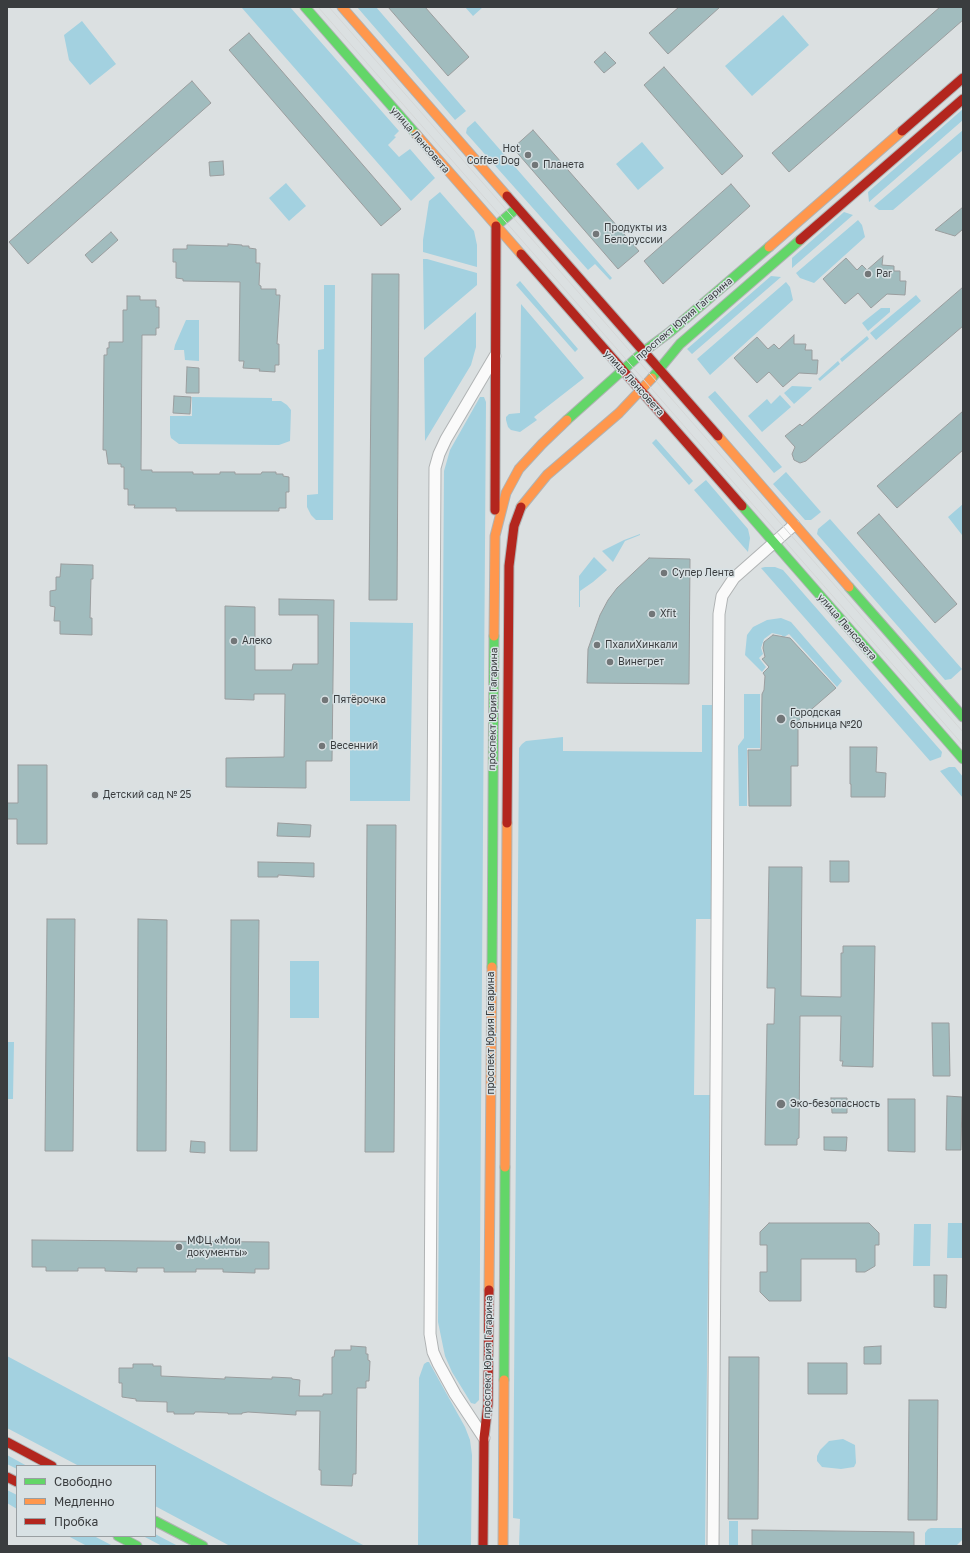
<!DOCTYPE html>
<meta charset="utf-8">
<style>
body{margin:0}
#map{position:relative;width:970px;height:1553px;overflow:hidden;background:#dbe0e1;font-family:"Golos Text",sans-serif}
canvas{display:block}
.frame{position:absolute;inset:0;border:8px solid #3a3d3f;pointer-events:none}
.legend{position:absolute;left:16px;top:1465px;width:140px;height:72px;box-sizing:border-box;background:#d8e1e4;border:1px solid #999fa2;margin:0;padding:5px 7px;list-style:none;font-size:12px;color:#3a3d3f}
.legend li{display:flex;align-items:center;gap:8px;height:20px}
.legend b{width:20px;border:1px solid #999fa2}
</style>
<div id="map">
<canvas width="970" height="1553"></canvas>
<div class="frame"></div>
<ul class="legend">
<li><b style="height:5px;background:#63d668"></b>Свободно</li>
<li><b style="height:5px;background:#ff974d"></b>Медленно</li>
<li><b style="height:5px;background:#b3261e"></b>Пробка</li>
</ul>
</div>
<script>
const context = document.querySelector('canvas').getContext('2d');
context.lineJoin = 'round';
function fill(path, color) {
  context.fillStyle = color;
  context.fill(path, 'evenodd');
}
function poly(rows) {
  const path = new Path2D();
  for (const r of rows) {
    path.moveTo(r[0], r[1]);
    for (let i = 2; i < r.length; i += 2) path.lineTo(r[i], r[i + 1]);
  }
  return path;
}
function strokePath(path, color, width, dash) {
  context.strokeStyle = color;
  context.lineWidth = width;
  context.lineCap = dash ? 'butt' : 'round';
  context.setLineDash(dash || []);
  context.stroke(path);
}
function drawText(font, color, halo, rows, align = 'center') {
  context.font = font + ' "Golos Text",sans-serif';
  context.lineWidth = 3;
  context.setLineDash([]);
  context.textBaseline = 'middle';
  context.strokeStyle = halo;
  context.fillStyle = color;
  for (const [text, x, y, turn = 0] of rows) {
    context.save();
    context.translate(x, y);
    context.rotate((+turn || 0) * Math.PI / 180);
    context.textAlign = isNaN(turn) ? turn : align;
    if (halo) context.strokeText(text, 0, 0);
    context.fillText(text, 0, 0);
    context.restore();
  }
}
fill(poly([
 [243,7,290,7,399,131,394,136,396,137,388,145,399,157,410,149,435,178,411,201,242,8],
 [357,7,376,7,466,111,455,120],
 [465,7,483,7,473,16],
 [783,15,809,45,752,96,725,66],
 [82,21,116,64,90,85,69,60,64,35],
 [963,109,963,120,869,202,868,192],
 [475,121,612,278,610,280,595,264,588,270,466,133,467,128],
 [963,130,963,150,893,210,879,210,874,206],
 [642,142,664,168,638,190,616,164],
 [286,183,306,206,289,221,269,198],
 [440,192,474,231,477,245,477,267,423,252,423,240,429,201],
 [844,212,853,215,792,268,792,258],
 [858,220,862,225,865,237,814,283,800,278,796,273],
 [423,259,427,259,477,273,477,285,424,330],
 [771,276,781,277,692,354,687,349],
 [520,281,578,349,575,352,516,285],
 [786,282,790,287,793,300,710,375,697,359],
 [324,285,335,285,333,520,316,520,311,515,307,507,307,495,318,494,318,350,324,349],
 [916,295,921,301,876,340,870,333],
 [521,304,584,378,534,417,537,420,520,432,511,430,508,427,506,420,506,417,509,414,520,413],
 [881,308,890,308,890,312,868,331,862,323],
 [476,312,476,347,471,365,425,441,424,358],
 [186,320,199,320,199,361,185,360,184,350,174,350,175,345],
 [867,336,869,339,842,362,840,359],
 [838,361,840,364,820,381,818,379],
 [792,386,812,387,811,389,794,404,784,393],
 [715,391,782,467,774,473,708,397],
 [780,395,791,407,762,432,748,416,767,399,771,404],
 [192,397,272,398,272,401,281,401,287,405,291,410,290,441,279,445,179,444,171,438,170,434,170,416,192,416],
 [480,397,484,397,486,402,479,1400,475,1404,471,1403,465,1393,452,1372,445,1356,438,1322,444,471,450,450],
 [656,439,693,481,689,485,652,443],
 [786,472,821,512,811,520,805,520,773,484],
 [706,480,748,529,750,538,748,552,694,490],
 [963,504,963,534,962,535,948,517],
 [830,519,962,669,951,679,945,680,817,534,818,529],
 [640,534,640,535,625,541,613,562,602,551,624,540],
 [594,557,607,570,593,582,580,591,580,607,579,607,579,576],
 [765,567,775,567,783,570,942,752,941,757,930,761,761,568],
 [781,618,791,622,842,681,837,687,789,634,784,637,781,635,772,633,764,639,761,648,763,654,759,658,766,667,762,672,745,655,747,635,753,627,767,620],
 [350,622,413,623,410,801,350,801],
 [744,694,760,694,760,748,747,748,747,806,739,806,738,746,744,738],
 [702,705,714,705,711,919,696,919,694,1095,710,1095,705,1546,519,1546,520,1519,513,1518,519,748,522,744,526,741,563,737,563,751,702,752],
 [949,767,955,767,963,777,963,798,940,771],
 [290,961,319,961,319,1018,290,1018],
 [7,1042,14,1042,13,1099,7,1099],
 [948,1223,963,1223,963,1258,947,1258],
 [914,1224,931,1224,930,1266,913,1266],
 [7,1356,271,1497,365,1546,230,1546,155,1506,155,1466,79,1466,7,1428],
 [427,1362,429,1362,465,1427,470,1440,472,1455,471,1546,418,1546,419,1378,424,1364],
 [843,1439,855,1445,856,1463,854,1467,841,1469,822,1467,817,1461,817,1456,820,1450,829,1441],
 [7,1455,27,1466,17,1466,17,1469,7,1464],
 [7,1490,17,1495,17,1509,7,1503],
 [729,1521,738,1521,738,1546,729,1546],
 [931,1528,963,1528,963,1539,956,1546,925,1546,925,1533,928,1529],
 [155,1534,178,1546,162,1546,143,1536,155,1536],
 [68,1536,94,1536,113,1546,87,1546]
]), '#a3d1e0');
const building = poly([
 [388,7,425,7,469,57,448,76,388,7],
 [679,7,720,7,668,54,649,33,679,7],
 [940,7,963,7,963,20,789,172,772,153,940,7],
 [249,33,401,209,381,226,229,50,249,33],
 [605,52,616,63,604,73,594,62,605,52],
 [664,67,743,156,722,175,644,85,664,67],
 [192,81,211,103,28,264,9,242,192,81],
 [533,130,639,251,618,269,513,148,533,130],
 [223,161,224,175,210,176,209,162,223,161],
 [731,184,750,206,663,284,644,261,731,184],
 [963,207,963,229,955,236,935,230,963,207],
 [111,232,118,240,92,263,85,255,111,232],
 [228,244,242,245,242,246,249,246,249,248,256,249,256,263,260,263,259,285,261,286,261,289,276,289,276,295,280,295,277,344,279,344,279,365,275,365,275,372,259,371,260,369,243,368,244,361,239,361,240,282,183,281,183,279,176,278,176,262,173,262,173,249,187,249,187,245,228,246,228,244],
 [883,256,882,265,894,266,894,271,900,271,900,281,906,281,905,295,887,294,871,308,858,293,845,304,823,279,846,258,857,270,862,265,867,270,883,256],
 [372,274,399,274,397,600,369,600,372,274],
 [963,287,963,326,806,461,800,463,794,460,792,454,795,447,785,436,800,424,802,426,963,287],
 [127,296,140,296,140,300,156,300,156,307,159,307,159,328,156,328,156,335,142,335,141,470,152,470,152,472,193,472,193,474,220,474,220,472,235,472,235,474,261,474,262,472,276,472,276,474,283,474,283,476,289,477,289,492,286,492,286,508,279,508,279,511,176,511,176,508,134,508,135,505,128,505,128,489,124,489,124,467,121,467,121,464,108,464,106,450,103,450,104,355,107,355,107,348,109,348,109,342,123,342,123,310,127,310,127,296],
 [794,335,794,344,806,344,805,350,812,350,812,360,818,360,817,374,799,373,783,387,769,372,757,383,734,358,757,337,768,349,774,344,779,349,794,335],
 [187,367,199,368,199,393,186,393,187,367],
 [174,396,191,397,190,414,173,413,174,396],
 [963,411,963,450,897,508,877,486,963,411],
 [879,514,957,604,935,623,857,533,879,514],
 [649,558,690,559,689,684,587,683,588,649,600,615,608,600,617,588,649,558],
 [61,564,93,565,93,579,91,579,90,618,92,618,92,635,60,634,60,621,54,621,55,607,50,606,50,591,56,590,56,577,60,577,61,564],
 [279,599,334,600,332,761,306,761,306,788,226,787,226,758,284,757,285,694,254,694,254,700,225,699,225,606,255,607,255,670,292,670,293,664,318,664,318,615,279,615,279,599],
 [773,635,790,638,836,688,798,721,798,766,791,766,791,806,749,806,748,750,761,750,762,694,764,690,765,676,763,673,769,667,762,659,765,657,763,648,764,642,773,635],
 [850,747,877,747,876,772,886,773,885,797,851,797,851,784,850,784,850,747],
 [18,765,47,765,47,844,17,844,17,819,7,819,7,803,18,803,18,765],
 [278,823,311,825,310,837,277,836,278,823],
 [367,825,396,825,394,1152,365,1152,367,825],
 [830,861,849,861,849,882,830,882,830,861],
 [258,862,314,863,314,877,278,875,278,877,258,877,258,862],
 [769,867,802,867,801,996,841,997,841,953,843,953,843,946,875,946,873,1067,842,1066,843,1061,840,1061,841,1016,800,1016,799,1138,797,1139,797,1145,765,1145,767,1024,774,1024,775,988,767,988,769,867],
 [47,919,75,919,73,1151,45,1151,47,919],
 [138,919,167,920,166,1151,137,1151,138,919],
 [231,920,259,920,257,1151,230,1151,231,920],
 [932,1023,949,1023,950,1076,933,1076,932,1023],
 [947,1096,962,1097,961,1150,946,1150,947,1096],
 [831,1098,847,1098,847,1113,832,1113,831,1098],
 [888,1099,915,1099,915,1152,888,1151,888,1099],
 [824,1137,847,1137,846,1151,824,1150,824,1137],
 [191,1141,205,1142,205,1153,190,1152,191,1141],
 [769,1223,869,1223,879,1233,879,1245,875,1245,875,1266,865,1272,856,1272,856,1259,801,1259,801,1301,769,1301,760,1292,760,1272,767,1272,767,1245,760,1245,760,1232,769,1223],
 [32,1240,269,1242,269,1269,255,1269,255,1273,223,1272,223,1269,196,1269,196,1272,164,1272,164,1268,137,1268,137,1272,105,1271,105,1268,78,1268,78,1271,46,1271,46,1267,32,1267,32,1240],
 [934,1275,947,1275,946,1308,934,1307,934,1275],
 [351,1346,366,1347,366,1354,368,1354,368,1360,370,1361,369,1381,366,1381,366,1388,357,1388,356,1474,353,1474,352,1486,321,1485,321,1470,319,1470,320,1411,296,1411,296,1415,248,1412,242,1413,242,1414,228,1414,228,1413,201,1412,195,1412,194,1414,174,1414,174,1412,167,1412,167,1402,136,1401,136,1399,122,1397,122,1383,119,1383,119,1368,133,1368,133,1364,153,1364,153,1366,161,1366,161,1376,225,1379,225,1377,272,1379,272,1377,292,1378,292,1379,300,1380,299,1396,323,1396,323,1394,332,1394,332,1357,334,1357,335,1350,351,1350,351,1346],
 [881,1346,881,1364,864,1364,864,1347,881,1346],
 [729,1357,759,1357,758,1519,728,1519,729,1357],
 [808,1363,847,1363,847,1394,808,1394,808,1363],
 [909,1400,938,1400,937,1520,908,1520,909,1400],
 [752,1530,914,1532,914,1546,752,1546,752,1530]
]);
fill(building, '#a1bcbe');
strokePath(building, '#9a9d9e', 1);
const street = poly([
 [484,1438,455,1394,438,1363,433,1352,430,1334,435,468,439,454,446,439,495,356],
 [713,1546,719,614,722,596,734,578,794,525]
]);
const fast = poly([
 [305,7,416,134],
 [496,226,517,208],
 [652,378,680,344,800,240],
 [567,420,643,352,670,332,769,247],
 [742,506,963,759],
 [849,587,963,717],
 [492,967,494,636],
 [504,1380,505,1167],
 [155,1521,203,1546],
 [118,1536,137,1546]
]);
const slow = poly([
 [342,7,507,196],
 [416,134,521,254],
 [769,247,902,131],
 [718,436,849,587],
 [521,507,547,475,619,413,652,378],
 [494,636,495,536,506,493,519,469,542,444,567,420],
 [505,1167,507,823],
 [489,1290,492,967],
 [503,1546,504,1380]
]);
const jam = poly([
 [902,131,963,78],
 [507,196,718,436],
 [800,240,963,99],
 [521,254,742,506],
 [495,510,496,226],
 [507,823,509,566,514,526,521,507],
 [7,1442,52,1466],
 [7,1477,17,1482],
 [483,1546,484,1438,488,1404,489,1290]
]);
strokePath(street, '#b0b3b4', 13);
strokePath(fast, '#b0b3b4', 11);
strokePath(slow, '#b0b3b4', 11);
strokePath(jam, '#b0b3b4', 11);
strokePath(street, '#fafafa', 11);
strokePath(fast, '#63d668', 9);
strokePath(slow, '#ff974d', 9);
strokePath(jam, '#b3261e', 9);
strokePath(poly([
 [318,7,963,745],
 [329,7,963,732]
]), '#d5d7d7', 1);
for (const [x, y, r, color] of [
 [528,155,4,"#727678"],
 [535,165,4,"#727678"],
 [596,234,4,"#727678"],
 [868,274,4,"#727678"],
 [664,573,4,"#727678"],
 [652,614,4,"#727678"],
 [234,641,4,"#727678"],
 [597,645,4,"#727678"],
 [610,662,4,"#727678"],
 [325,700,4,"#727678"],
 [781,719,5,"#727678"],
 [322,746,4,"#727678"],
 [95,795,4,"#727678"],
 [781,1104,5,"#727678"],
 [179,1247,4,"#727678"]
]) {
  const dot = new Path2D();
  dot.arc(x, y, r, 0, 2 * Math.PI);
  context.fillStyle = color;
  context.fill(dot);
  strokePath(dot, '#d8e1e4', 1.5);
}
drawText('10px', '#3a3d3f', '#d8e1e4', [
 ["улица Ленсовета",420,140,49],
 ["проспект Юрия Гагарина",684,319,-40],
 ["улица Ленсовета",634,383,48],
 ["улица Ленсовета",847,627,49],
 ["проспект Юрия Гагарина",493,709,-89],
 ["проспект Юрия Гагарина",491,1033,-90],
 ["проспект Юрия Гагарина",488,1357,-89]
]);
drawText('10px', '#3a3d3f', '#d8e1e4', [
 ["Hot",520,149,"right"],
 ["Coffee Dog",520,161,"right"],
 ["Планета",543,165],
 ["Продукты из",604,228],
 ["Белоруссии",604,240],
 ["Par",876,274],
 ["Супер Лента",672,573],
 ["Xfit",660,614],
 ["Алеко",242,641],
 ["ПхалиХинкали",605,645],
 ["Винегрет",618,662],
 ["Пятёрочка",333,700],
 ["Городская",790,713],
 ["больница №20",790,725],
 ["Весенний",330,746],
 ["Детский сад № 25",103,795],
 ["Эко-безопасность",790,1104],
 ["МФЦ «Мои",187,1241],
 ["документы»",187,1253]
], 'left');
</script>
